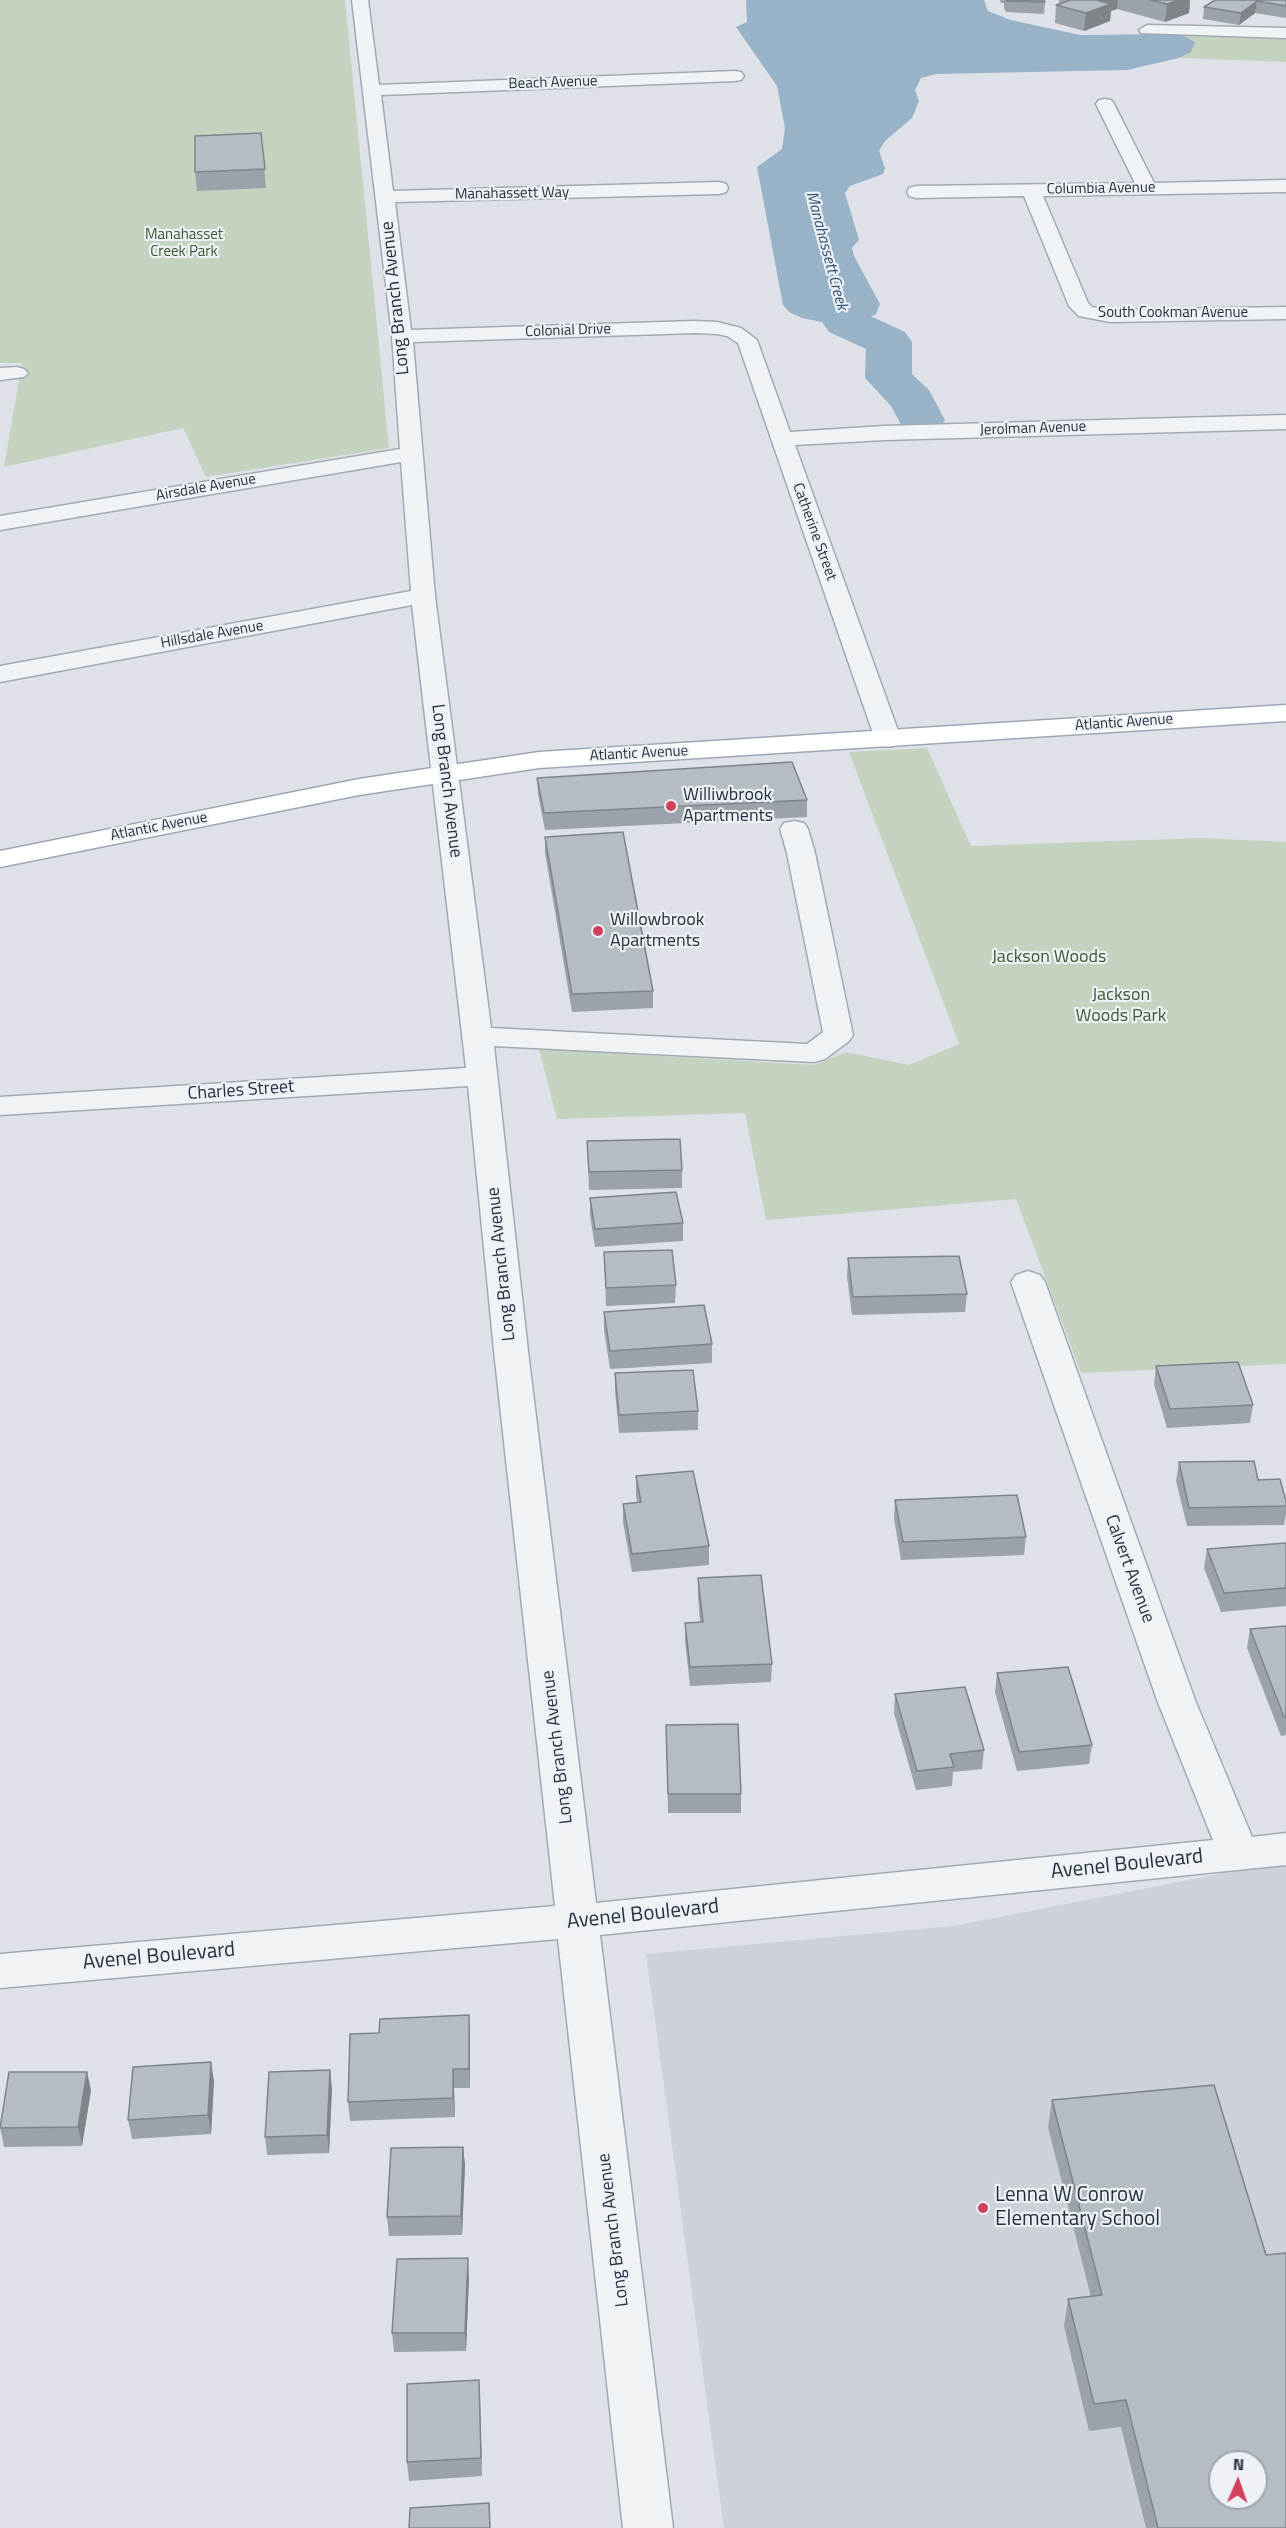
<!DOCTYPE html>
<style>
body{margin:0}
#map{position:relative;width:1286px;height:2528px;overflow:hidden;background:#dee2e8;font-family:"Titillium Web",sans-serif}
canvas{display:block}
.north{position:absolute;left:1208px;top:2450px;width:60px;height:60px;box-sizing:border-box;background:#edf1f5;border:2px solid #9ea4ac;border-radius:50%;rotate:2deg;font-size:16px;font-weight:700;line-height:24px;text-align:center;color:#27313e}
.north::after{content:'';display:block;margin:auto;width:21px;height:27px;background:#cf405d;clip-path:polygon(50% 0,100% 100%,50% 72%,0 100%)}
</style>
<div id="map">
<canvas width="1286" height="2528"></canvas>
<div class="north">N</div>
</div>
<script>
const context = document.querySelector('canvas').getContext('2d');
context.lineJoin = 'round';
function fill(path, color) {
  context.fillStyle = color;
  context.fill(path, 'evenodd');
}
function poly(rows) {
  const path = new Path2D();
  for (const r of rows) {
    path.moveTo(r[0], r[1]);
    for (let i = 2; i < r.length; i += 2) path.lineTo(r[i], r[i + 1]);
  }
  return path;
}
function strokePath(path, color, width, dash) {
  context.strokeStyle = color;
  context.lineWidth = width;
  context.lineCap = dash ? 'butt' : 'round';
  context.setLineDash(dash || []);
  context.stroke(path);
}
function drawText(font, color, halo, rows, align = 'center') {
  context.font = font + ' "Titillium Web",sans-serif';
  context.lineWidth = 4.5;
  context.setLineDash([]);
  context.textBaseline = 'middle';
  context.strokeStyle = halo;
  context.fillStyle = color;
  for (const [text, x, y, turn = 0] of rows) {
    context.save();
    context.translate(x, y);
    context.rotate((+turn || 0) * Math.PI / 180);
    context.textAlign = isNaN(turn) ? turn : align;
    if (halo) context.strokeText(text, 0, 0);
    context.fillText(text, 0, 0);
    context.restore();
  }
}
fill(poly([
 [1286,1861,1286,2528,724,2528,646,1954,953,1926],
 [1220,2462,1256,2462,1256,2498,1220,2498]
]), '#ccd1da');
fill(poly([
 [0,0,345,0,389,448,206,477,183,428,4,467,22,363,0,363],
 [1180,34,1286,39,1286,62,1179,58],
 [927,748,971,846,1201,838,1286,842,1286,1364,1081,1373,1016,1199,766,1220,745,1113,557,1119,539,1049,814,1065,846,1052,909,1065,959,1044,849,752]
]), '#c4d2bf');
fill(poly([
 [746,0,984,0,988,11,1011,20,1080,35,1180,34,1195,42,1191,52,1179,58,1127,70,937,74,921,78,915,90,919,101,912,118,885,141,879,151,885,168,883,174,850,186,845,193,859,240,852,248,854,256,880,304,876,314,865,319,845,322,822,322,802,318,789,312,783,305,757,167,782,149,785,128,777,86,736,27,747,22]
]), '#98b2c8');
fill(poly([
 [819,213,834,217,840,226,866,314,905,332,912,342,912,374,929,390,945,420,938,430,921,434,904,430,891,406,865,378,866,349,829,332,822,322,798,226,804,217,819,213]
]), '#98b2c8');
const minor = poly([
 [352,0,368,0,379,85,735,71,741,72,744,76,741,80,735,81,381,95,393,191,719,182,726,184,728,188,726,192,719,194,395,202,411,330,695,321,717,322,741,328,757,340,790,432,884,426,1286,415,1286,429,884,440,795,445,901,739,897,745,888,747,879,745,875,739,738,343,727,336,717,334,695,333,413,342,435,596,491,1028,807,1044,823,1032,787,853,780,829,784,823,794,821,804,823,808,829,815,853,853,1035,849,1041,825,1059,814,1062,494,1046,529,1360,596,1903,1213,1840,1157,1700,1011,1282,1016,1275,1028,1271,1040,1275,1045,1282,1195,1700,1252,1837,1286,1833,1286,1865,600,1935,673,2528,623,2528,558,1939,0,1988,0,1954,555,1906,495,1360,468,1086,0,1115,0,1097,466,1068,412,605,0,682,0,666,411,591,401,462,0,530,0,516,400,449,392,336,352,0],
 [1147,25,1286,28,1286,38,1141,33,1139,30,1147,25],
 [1105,99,1111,100,1114,104,1154,183,1286,180,1286,192,1043,196,1088,303,1092,307,1110,310,1286,307,1286,319,1110,322,1079,316,1069,306,1024,196,916,198,909,196,907,192,909,188,916,186,1135,183,1096,104,1099,100,1105,99],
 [17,367,24,369,28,373,24,377,0,380,0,368,17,367]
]);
const major = poly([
 [1286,705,1286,721,539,768,359,795,0,867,0,851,359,779,539,752,1286,705]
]);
strokePath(minor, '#a3a9b2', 3);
strokePath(major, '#9da7b3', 3);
fill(minor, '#f0f3f6');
fill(major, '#fff');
fill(poly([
 [1000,0,1044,0,1045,2,1044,14,1006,12,1004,8,1004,3,1001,3],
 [1059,0,1190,0,1189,13,1165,22,1117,9,1111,11,1110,21,1084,31,1055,23,1056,5,1059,4],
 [1215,0,1286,0,1286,18,1255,13,1239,25,1203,19,1204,7],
 [261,133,266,188,197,191,195,172],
 [537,778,807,800,807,817,545,830,538,794],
 [545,837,653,991,653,1008,572,1012,545,853],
 [587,1141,682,1170,682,1188,589,1190],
 [590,1198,683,1223,683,1241,595,1247,590,1216],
 [604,1252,676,1285,675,1303,606,1306],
 [848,1258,967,1294,965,1312,852,1315,847,1277],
 [604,1312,712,1344,712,1363,610,1369,604,1330],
 [1156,1366,1253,1405,1250,1423,1167,1428,1154,1384],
 [615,1373,698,1411,698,1430,619,1433,615,1391],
 [1179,1462,1258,1480,1286,1501,1286,1514,1284,1525,1187,1526,1176,1481],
 [636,1476,709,1546,709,1565,632,1572,623,1522,623,1504,637,1502,636,1495],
 [895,1500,1026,1537,1024,1555,901,1560,894,1519],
 [1286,1543,1286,1606,1221,1612,1204,1568,1207,1549],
 [698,1578,772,1664,771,1682,690,1686,685,1641,685,1623,700,1622,698,1597],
 [1286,1626,1286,1735,1281,1736,1247,1648,1250,1629],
 [997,1673,1092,1745,1089,1764,1017,1771,995,1692],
 [895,1694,984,1750,982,1769,953,1772,952,1786,916,1790,894,1713],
 [666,1725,741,1794,741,1813,668,1813],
 [470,2034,470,2088,454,2088,455,2117,350,2121,348,2102],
 [214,2081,211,2134,132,2139,128,2120],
 [332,2088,329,2153,267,2155,265,2137],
 [91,2090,82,2146,4,2147,0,2127],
 [1052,2100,1286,2528,1146,2528,1121,2427,1089,2431,1064,2326,1068,2299,1091,2297,1048,2127],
 [463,2147,465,2165,462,2235,389,2236,387,2217],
 [469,2277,466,2351,394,2352,392,2333],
 [479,2380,482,2476,409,2481,407,2462]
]), '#9ca2a9');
fill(poly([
 [1096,0,1118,0,1117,9,1111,11,1110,21,1084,31,1086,13],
 [1179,0,1190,0,1189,13,1165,22,1167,4],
 [1257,1,1255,13,1239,25,1241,13],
 [469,2015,470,2034,470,2088,469,2069],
 [211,2062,214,2081,211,2134,208,2115],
 [453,2069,454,2088,455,2117,453,2098],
 [330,2070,332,2088,329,2153,327,2135],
 [87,2072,91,2090,82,2146,78,2127],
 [463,2147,465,2165,462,2235,461,2216],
 [468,2258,469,2277,466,2351,465,2333],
 [479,2380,480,2398,482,2476,481,2458]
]), '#7f8489');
const building = poly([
 [1006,0,1044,0,1045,2,1006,1,1006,0],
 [1071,0,1096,0,1111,4,1086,13,1056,5,1071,0],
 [1150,0,1179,0,1167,4,1150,0],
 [1215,0,1286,0,1286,6,1257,1,1241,13,1204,7,1215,0],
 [261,133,265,169,195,172,195,136,261,133],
 [792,762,807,800,544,813,537,778,792,762],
 [623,832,653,991,572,994,545,837,623,832],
 [680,1139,682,1170,589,1172,587,1141,680,1139],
 [676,1192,683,1223,595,1229,590,1198,676,1192],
 [672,1250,676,1285,606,1288,604,1252,672,1250],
 [959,1256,967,1294,853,1297,848,1258,959,1256],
 [704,1305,712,1344,610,1351,604,1312,704,1305],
 [1238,1362,1253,1405,1170,1409,1156,1366,1238,1362],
 [693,1370,698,1411,619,1415,615,1373,693,1370],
 [1254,1461,1258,1480,1280,1479,1286,1501,1286,1506,1189,1508,1179,1462,1254,1461],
 [693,1471,709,1546,632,1554,623,1504,641,1502,636,1476,693,1471],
 [1017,1495,1026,1537,903,1542,895,1500,1017,1495],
 [1286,1543,1286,1588,1224,1593,1207,1549,1286,1543],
 [761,1575,772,1664,690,1667,685,1623,703,1622,698,1578,761,1575],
 [1286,1626,1286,1717,1284,1717,1250,1629,1286,1626],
 [1068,1667,1092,1745,1019,1752,997,1673,1068,1667],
 [965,1687,984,1750,950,1754,954,1767,917,1771,895,1694,965,1687],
 [738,1724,741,1794,668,1794,666,1725,738,1724],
 [469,2015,469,2069,453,2069,453,2098,348,2102,350,2034,379,2033,380,2019,469,2015],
 [211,2062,208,2115,128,2120,133,2067,211,2062],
 [330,2070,327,2135,265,2137,269,2072,330,2070],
 [9,2072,87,2072,78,2127,0,2128,9,2072],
 [1214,2085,1266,2255,1286,2253,1286,2528,1158,2528,1126,2400,1094,2404,1068,2299,1102,2295,1052,2100,1214,2085],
 [1220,2462,1256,2462,1256,2498,1220,2498,1220,2462],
 [463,2147,461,2216,387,2217,391,2148,463,2147],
 [468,2258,465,2333,392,2333,397,2259,468,2258],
 [479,2380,481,2458,407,2462,407,2384,479,2380],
 [489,2503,490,2528,409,2528,410,2508,489,2503]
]);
fill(building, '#b5bcc4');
strokePath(building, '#7f8489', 1.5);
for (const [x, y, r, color] of [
 [671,806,6,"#cf405d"],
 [598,931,6,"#cf405d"],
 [983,2208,6,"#cf405d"]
]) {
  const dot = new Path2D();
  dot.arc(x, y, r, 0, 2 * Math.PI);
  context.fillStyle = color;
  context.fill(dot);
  strokePath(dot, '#edf1f5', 2);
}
drawText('15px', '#27313e', '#edf1f5', [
 ["Beach Avenue",553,83,-2],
 ["Columbia Avenue",1101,189,-1],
 ["Manahassett Way",512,194,-1],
 ["South Cookman Avenue",1173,313],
 ["Colonial Drive",568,331,-2],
 ["Jerolman Avenue",1033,429,-2],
 ["Airsdale Avenue",206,488,-10],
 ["Catherine Street",814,532,70],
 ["Hillsdale Avenue",212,635,-10],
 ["Atlantic Avenue",1124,723,-4],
 ["Atlantic Avenue",639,754,-3],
 ["Atlantic Avenue",159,827,-11]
]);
drawText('15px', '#3d5a34', '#edf1f5', [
 ["Manahasset",184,235],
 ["Creek Park",184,252]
]);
drawText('italic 16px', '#315173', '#edf1f5', [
 ["Manahassett Creek",826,251,75]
]);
drawText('18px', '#27313e', '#edf1f5', [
 ["Long Branch Avenue",396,298,-96],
 ["Long Branch Avenue",446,781,83],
 ["Charles Street",241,1091,-4],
 ["Long Branch Avenue",502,1264,-96],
 ["Calvert Avenue",1129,1569,70],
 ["Long Branch Avenue",558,1747,-97],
 ["Long Branch Avenue",614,2230,-97]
]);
drawText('18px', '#27313e', '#edf1f5', [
 ["Williwbrook",683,796],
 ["Apartments",683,817],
 ["Willowbrook",610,921],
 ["Apartments",610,942]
], 'left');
drawText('18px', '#3d5a34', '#edf1f5', [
 ["Jackson Woods",1049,958],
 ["Jackson",1121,996],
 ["Woods Park",1121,1017]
]);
drawText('21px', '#27313e', '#edf1f5', [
 ["Avenel Boulevard",1127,1865,-6],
 ["Avenel Boulevard",643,1915,-6],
 ["Avenel Boulevard",159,1957,-5]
]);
drawText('21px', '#27313e', '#edf1f5', [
 ["Lenna W Conrow",995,2196],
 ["Elementary School",995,2220]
], 'left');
</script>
